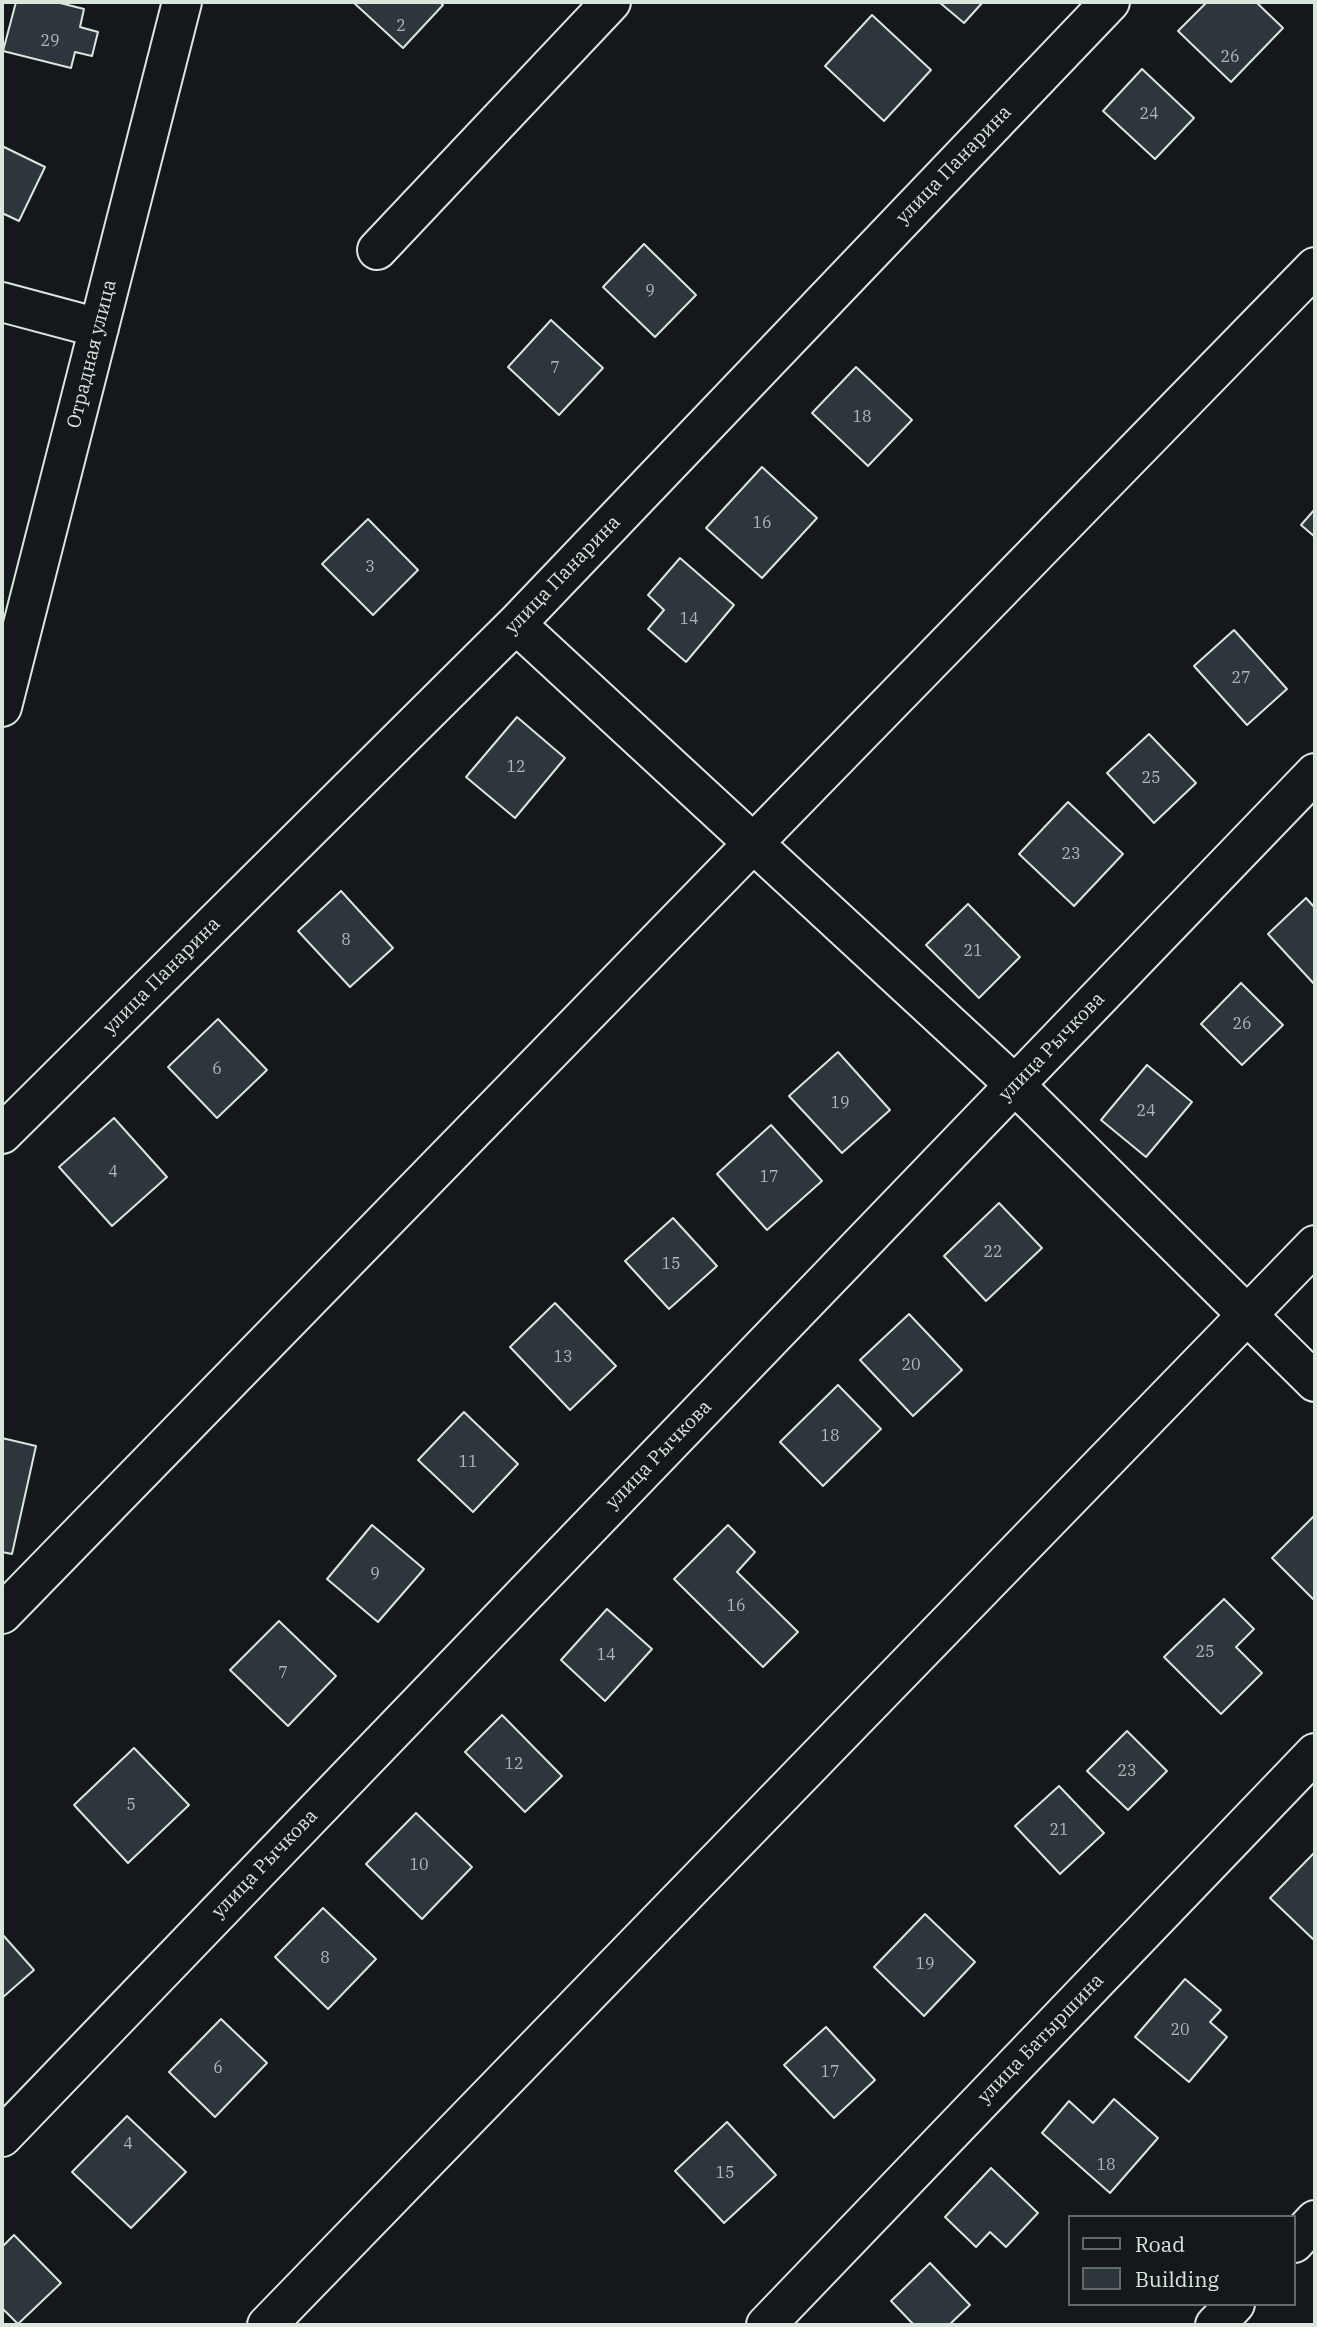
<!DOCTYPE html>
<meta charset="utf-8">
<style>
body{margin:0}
#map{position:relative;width:1317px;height:2327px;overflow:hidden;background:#14181c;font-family:"IBM Plex Serif",serif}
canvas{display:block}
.frame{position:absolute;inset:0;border:4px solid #d8e6dc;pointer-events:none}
.legend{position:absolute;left:1068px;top:2215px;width:228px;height:91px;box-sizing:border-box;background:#14181c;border:2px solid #626a69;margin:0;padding:9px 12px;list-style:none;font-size:21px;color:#d8e6dc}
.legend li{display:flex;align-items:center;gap:14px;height:35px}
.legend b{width:35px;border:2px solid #626a69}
</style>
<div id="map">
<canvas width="1317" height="2327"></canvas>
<div class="frame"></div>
<ul class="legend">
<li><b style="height:9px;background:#14181c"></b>Road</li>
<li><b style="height:19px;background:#2c363c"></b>Building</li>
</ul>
</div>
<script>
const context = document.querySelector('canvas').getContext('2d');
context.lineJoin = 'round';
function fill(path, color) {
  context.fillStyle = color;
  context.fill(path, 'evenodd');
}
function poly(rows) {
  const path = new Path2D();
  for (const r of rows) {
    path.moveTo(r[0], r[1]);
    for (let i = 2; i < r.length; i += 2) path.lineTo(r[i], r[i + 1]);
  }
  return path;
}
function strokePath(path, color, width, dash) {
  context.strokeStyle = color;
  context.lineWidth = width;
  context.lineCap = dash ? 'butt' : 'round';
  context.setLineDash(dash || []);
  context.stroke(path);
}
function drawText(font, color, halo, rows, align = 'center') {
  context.font = font + ' "IBM Plex Serif",serif';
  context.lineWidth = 5;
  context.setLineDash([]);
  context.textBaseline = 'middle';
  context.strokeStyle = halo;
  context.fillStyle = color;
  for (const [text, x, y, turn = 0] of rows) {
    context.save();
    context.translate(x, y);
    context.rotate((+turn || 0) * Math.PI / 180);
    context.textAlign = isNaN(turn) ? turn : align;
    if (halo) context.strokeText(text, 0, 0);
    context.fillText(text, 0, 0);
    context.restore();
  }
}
const building = poly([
 [16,2,56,2,84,9,80,27,98,32,92,56,75,52,71,68,3,51,16,2],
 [353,2,440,2,443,5,403,48,353,2],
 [939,2,983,2,964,23,939,2],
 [1207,2,1256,2,1283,28,1231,82,1178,31,1207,2],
 [872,15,931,70,884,121,825,66,872,15],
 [1142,69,1194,118,1155,159,1103,111,1142,69],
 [2,146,45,167,19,221,2,213,2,146],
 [644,244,696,295,655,337,603,287,644,244],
 [551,320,603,368,559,415,508,367,551,320],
 [856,367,912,420,868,466,812,413,856,367],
 [762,467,817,518,762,578,706,528,762,467],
 [1315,509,1315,537,1301,525,1315,509],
 [368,519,418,570,373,615,322,564,368,519],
 [680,558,734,605,686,662,648,629,664,610,648,595,680,558],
 [1234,630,1287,689,1247,725,1194,666,1234,630],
 [517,717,565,758,515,818,466,777,517,717],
 [1149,734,1196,783,1154,823,1107,773,1149,734],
 [1068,802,1123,854,1074,906,1019,854,1068,802],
 [341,891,393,948,350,987,298,931,341,891],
 [1306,898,1315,908,1315,985,1268,934,1306,898],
 [968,904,1020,957,979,998,926,945,968,904],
 [1241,983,1283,1025,1242,1065,1201,1024,1241,983],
 [218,1019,267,1070,217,1118,168,1067,218,1019],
 [838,1052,890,1110,842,1153,789,1096,838,1052],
 [1147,1065,1192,1102,1146,1157,1101,1120,1147,1065],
 [114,1118,167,1177,112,1226,59,1167,114,1118],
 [771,1125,822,1181,767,1230,717,1174,771,1125],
 [999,1203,1042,1248,986,1301,944,1256,999,1203],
 [673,1218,717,1266,669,1309,625,1261,673,1218],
 [555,1303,616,1366,570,1410,510,1347,555,1303],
 [909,1314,962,1370,913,1416,860,1360,909,1314],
 [838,1385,881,1429,823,1486,780,1442,838,1385],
 [464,1412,518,1464,473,1512,418,1460,464,1412],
 [2,1438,36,1446,12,1554,2,1552,2,1438],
 [1315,1515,1315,1601,1272,1558,1315,1515],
 [372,1525,424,1569,378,1622,327,1579,372,1525],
 [728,1525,755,1552,737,1572,798,1632,763,1667,674,1579,728,1525],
 [1224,1599,1254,1629,1236,1647,1262,1673,1221,1714,1164,1657,1224,1599],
 [607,1609,652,1649,605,1701,561,1660,607,1609],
 [279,1621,336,1676,288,1726,230,1670,279,1621],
 [502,1715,562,1776,525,1812,465,1752,502,1715],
 [1127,1731,1167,1771,1128,1810,1087,1771,1127,1731],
 [134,1748,189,1805,128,1863,74,1805,134,1748],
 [1059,1786,1104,1833,1060,1874,1015,1826,1059,1786],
 [416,1813,472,1867,422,1919,366,1864,416,1813],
 [1315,1852,1315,1941,1270,1898,1315,1852],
 [323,1908,376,1959,328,2009,275,1957,323,1908],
 [925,1914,975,1962,924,2016,874,1967,925,1914],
 [2,1934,34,1970,2,1998,2,1934],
 [1185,1979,1221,2010,1210,2022,1227,2037,1189,2082,1135,2037,1185,1979],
 [221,2019,267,2063,215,2117,169,2072,221,2019],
 [826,2027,875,2080,834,2118,784,2065,826,2027],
 [1114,2099,1158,2138,1110,2193,1042,2133,1069,2101,1093,2123,1114,2099],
 [127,2116,186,2172,131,2228,72,2172,127,2116],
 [727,2122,776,2175,724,2223,675,2171,727,2122],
 [991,2168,1038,2213,1006,2247,990,2232,976,2247,945,2217,991,2168],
 [14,2235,61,2283,18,2324,2,2308,2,2247,14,2235],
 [930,2263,970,2305,949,2325,914,2325,891,2301,930,2263]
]);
fill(building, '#2c363c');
strokePath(building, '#d8e6dc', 2);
const minor = poly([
 [377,250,611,2],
 [2,302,99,328],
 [516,624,1015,1085,1315,1382],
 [2,707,182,2],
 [2,1134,516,624,1110,2],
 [2,1614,1315,267],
 [2,2137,1315,773],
 [1294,2243,1315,2220],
 [267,2325,1315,1245],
 [766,2325,1315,1753],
 [1215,2325,1235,2304]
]);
strokePath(minor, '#d8e6dc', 42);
strokePath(minor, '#14181c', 38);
drawText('16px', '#adbab4', null, [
 ["2",401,26],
 ["29",50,41],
 ["26",1230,57],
 ["24",1149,114],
 ["9",650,291],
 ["7",555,368],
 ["18",862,417],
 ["16",762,523],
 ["3",370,567],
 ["14",689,619],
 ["27",1241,678],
 ["12",516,767],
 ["25",1151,778],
 ["23",1071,854],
 ["8",346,940],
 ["21",973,951],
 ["26",1242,1024],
 ["6",217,1069],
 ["19",840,1103],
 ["24",1146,1111],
 ["4",113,1172],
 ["17",769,1177],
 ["22",993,1252],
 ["15",671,1264],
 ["13",563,1357],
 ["20",911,1365],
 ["18",830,1436],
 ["11",468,1462],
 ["9",375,1574],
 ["16",736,1606],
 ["25",1205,1652],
 ["14",606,1655],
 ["7",283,1673],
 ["12",514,1764],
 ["23",1127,1771],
 ["5",131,1805],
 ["21",1059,1830],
 ["10",419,1865],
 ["8",325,1958],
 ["19",925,1964],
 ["20",1180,2030],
 ["6",218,2068],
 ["17",830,2072],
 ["4",128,2144],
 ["18",1106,2165],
 ["15",725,2173]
]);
drawText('19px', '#d8e6dc', '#14181c', [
 ["улица Панарина",954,165,-46],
 ["Отрадная улица",92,354,-76],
 ["улица Панарина",563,575,-46],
 ["улица Панарина",162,976,-45],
 ["улица Рычкова",1052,1047,-46],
 ["улица Рычкова",659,1455,-46],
 ["улица Рычкова",265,1864,-46],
 ["улица Батыршина",1041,2039,-46]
]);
</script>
